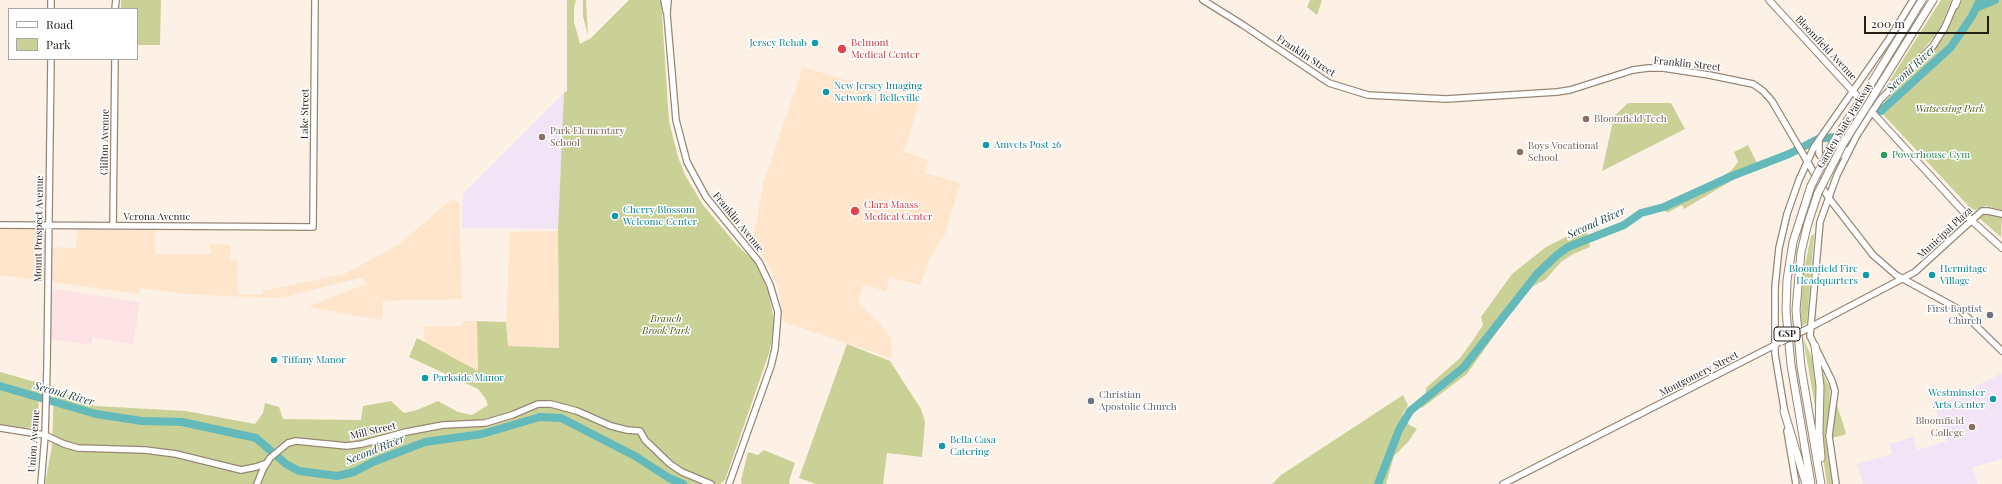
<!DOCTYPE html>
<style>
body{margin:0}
#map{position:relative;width:2002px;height:484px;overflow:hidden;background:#fdf1e5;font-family:"Playfair Display",serif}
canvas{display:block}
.legend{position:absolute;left:8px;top:8px;width:130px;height:52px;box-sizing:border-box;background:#fff;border:1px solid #a8a5a2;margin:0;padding:5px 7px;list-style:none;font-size:12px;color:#251e17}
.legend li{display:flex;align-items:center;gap:8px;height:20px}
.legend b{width:20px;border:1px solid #a8a5a2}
.scale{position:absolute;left:1864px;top:16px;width:125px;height:18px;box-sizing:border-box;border:2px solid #251e17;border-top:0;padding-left:5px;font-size:12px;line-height:14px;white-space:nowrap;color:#251e17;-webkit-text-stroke:3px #fff;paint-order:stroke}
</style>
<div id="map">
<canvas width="2002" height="484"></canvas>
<ul class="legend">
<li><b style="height:5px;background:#fff"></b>Road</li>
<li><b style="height:11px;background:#cad197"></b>Park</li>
</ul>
<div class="scale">200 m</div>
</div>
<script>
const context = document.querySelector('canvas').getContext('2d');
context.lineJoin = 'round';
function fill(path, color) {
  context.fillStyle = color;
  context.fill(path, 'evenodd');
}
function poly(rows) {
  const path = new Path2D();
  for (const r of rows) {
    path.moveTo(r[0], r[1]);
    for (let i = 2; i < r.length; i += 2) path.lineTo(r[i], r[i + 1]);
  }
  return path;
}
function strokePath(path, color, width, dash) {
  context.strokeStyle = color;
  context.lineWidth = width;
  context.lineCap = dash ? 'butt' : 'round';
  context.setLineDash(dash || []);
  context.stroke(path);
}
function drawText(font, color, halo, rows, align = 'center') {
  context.font = font + ' "Playfair Display",serif';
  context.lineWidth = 3;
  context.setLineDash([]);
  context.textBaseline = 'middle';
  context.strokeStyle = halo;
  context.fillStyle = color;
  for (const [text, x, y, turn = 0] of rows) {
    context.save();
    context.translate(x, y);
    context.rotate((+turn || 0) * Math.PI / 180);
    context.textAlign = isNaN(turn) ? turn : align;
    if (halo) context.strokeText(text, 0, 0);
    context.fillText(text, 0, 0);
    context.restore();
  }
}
fill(poly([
 [48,288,140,302,133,345,93,337,91,345,48,339]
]), '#fde2e3');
fill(poly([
 [803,67,919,103,904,152,928,160,925,173,960,183,945,234,930,257,920,285,890,277,886,291,863,285,858,303,883,327,891,339,892,356,890,358,784,322,778,286,768,264,752,239,757,219,763,184],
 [452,199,459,203,462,299,383,301,382,320,308,307,366,284,363,277,284,297,268,298,186,294,140,288,139,294,0,275,0,225,46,225,46,247,76,248,78,226,155,226,155,254,211,254,210,244,230,245,230,258,237,260,238,294,262,295,263,291,344,274,398,245],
 [558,231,559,348,508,346,506,322,510,232],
 [464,321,477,321,478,371,425,343,423,326,460,326]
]), '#fee5cb');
fill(poly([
 [564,93,558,229,462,228,463,194],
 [2002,373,2002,459,1973,467,1977,484,1863,484,1857,464,1892,454,1890,444,1913,437,1917,450,1947,441,1935,407]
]), '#f3e3f6');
fill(poly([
 [121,0,161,0,160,45,137,45,137,9,121,9],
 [567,0,576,0,574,7,574,22,580,44,591,38,629,0,661,0,669,121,678,157,685,175,703,205,736,244,757,264,769,294,774,320,773,335,769,353,725,480,720,484,45,484,52,446,54,389,95,406,186,411,255,424,263,413,265,403,279,407,283,419,361,420,363,406,391,401,404,413,417,410,438,401,458,412,472,415,488,405,485,398,478,389,409,357,417,338,478,371,477,321,506,322,508,346,559,348,558,229,564,93,567,91],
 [583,0,586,0,588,36,583,16],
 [1310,0,1322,0,1317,15,1307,7],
 [1941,0,1952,0,1939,30,1915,60,1885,88],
 [1961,0,2002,0,2002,210,1986,206,1973,211,1878,109,1944,37],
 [1628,103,1671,103,1685,129,1602,171,1614,116],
 [1748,145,1757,163,1738,177,1684,209,1682,205,1667,213,1664,207,1698,191,1731,171,1738,162,1734,152],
 [1986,213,2002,217,2001,237,1979,218],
 [1584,228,1588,235,1590,247,1573,254,1561,262,1545,280,1533,286,1508,316,1467,374,1422,408,1418,400,1426,393,1426,388,1460,358,1471,343,1483,325,1481,317,1512,274,1546,247],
 [1814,234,1807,323,1800,327,1803,275,1811,236],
 [1803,338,1812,358,1817,380,1816,411],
 [847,344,890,361,921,409,925,422,922,457,887,453,883,484,816,484,799,478],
 [1819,364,1830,389,1829,410,1825,435,1832,484,1827,484,1823,457],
 [0,372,39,383,38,427,18,428,0,426],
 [1403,395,1408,405,1402,415,1408,424,1417,429,1408,442,1394,456,1386,484,1272,484,1281,475],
 [1837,405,1846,433,1844,435,1832,438,1831,436],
 [764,450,795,463,789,481,790,484,742,484,741,480,748,452,758,455]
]), '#cad197');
strokePath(poly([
 [1978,7,1995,0],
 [1881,111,1951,47,1972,16,1980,0],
 [0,386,96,414,142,421,182,422,256,438,286,464,299,471,337,476,354,472,373,462,425,442,482,434,540,417,561,418,635,456,669,478,683,484],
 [1378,484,1399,430,1410,411,1464,367,1537,274,1557,255,1568,247,1624,225,1641,213,1664,207,1732,176,1789,154,1818,139,1852,135]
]), '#64b9ba', 8);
const secondary = poly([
 [664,0,666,11],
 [668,0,667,14,676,120,687,162,706,197,759,262,770,285,778,312,775,349,771,366,729,484],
 [1203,0,1243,25,1329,83,1368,95,1446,99,1557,92,1570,90,1633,70,1648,68,1663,68,1709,75,1753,84,1763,91,1772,101,1828,197,1873,255,1896,275,1960,310,2002,351],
 [51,9,51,0],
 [115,9,116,0],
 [1819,141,1819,154,1824,161,1833,161,1847,150],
 [0,225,313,227,315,0],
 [113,226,115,59],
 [1803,331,1915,272,1982,211,1988,211,2002,214],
 [1785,414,1775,354,1775,287,1779,248,1787,214,1799,180,1814,147,1889,39,1913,0],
 [0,428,45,435,64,444,78,448,145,450,176,454,241,470,256,467,267,463],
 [1787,431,1796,484],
 [41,484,45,435,47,367,51,59],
 [257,484,263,469,270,458,288,443,296,441,347,446,362,444,406,432,443,425,485,423,512,415,538,404,551,404,577,411,611,426,627,430,640,431,645,440,670,464,682,472,711,484],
 [1503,484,1777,344],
 [1836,484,1829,436,1835,391,1832,381,1810,336,1820,222,1837,175,1857,135,1880,100,1933,46,1945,27,1956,1]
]);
const primary = poly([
 [1769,0,1971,220,2002,248]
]);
const highway = poly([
 [1955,5,1957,0],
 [1866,92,1922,0],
 [1872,98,1933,0],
 [1811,186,1793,242,1787,280,1786,311,1791,365,1811,484],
 [1818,193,1808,223,1801,252,1796,310,1801,367,1821,484],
 [1815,346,1820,386,1819,433,1821,458],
 [1784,411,1806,484]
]);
strokePath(secondary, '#978674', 8);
strokePath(primary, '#978674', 8);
strokePath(highway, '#978674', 9);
strokePath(secondary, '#fff', 5.5);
strokePath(primary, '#fff', 6);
strokePath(highway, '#fff', 7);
const secondaryBridge = poly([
 [1781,342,1803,331]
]);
const highwayBridge = poly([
 [1811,186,1834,141,1866,92],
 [1818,193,1843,144,1872,98]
]);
strokePath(secondaryBridge, '#978674', 8, []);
strokePath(highwayBridge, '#978674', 9, []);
strokePath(secondaryBridge, '#fff', 5.5);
strokePath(highwayBridge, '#fff', 7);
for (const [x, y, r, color] of [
 [815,43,4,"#0f9aa8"],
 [842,49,5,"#e0444e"],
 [826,92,4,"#0f9aa8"],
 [1586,119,4,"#8d6e63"],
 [542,137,4,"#8d6e63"],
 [986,145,4,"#0f9aa8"],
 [1520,152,4,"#8d6e63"],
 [1884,155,4,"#2e9e5b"],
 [855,211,5,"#e0444e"],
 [615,216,4,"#0f9aa8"],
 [1866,275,4,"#0f9aa8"],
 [1932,275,4,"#0f9aa8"],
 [1990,315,4,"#6b7280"],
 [274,360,4,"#0f9aa8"],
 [425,378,4,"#0f9aa8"],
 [1993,399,4,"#0f9aa8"],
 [1091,401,4,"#6b7280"],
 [1972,427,4,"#8d6e63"],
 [942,446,4,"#0f9aa8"]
]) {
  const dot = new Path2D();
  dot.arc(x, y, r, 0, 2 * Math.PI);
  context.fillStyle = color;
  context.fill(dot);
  strokePath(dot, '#fff', 1.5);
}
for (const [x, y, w] of [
 [1787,334,26]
]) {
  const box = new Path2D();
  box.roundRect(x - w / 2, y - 7, w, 14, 3);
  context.fillStyle = '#fff';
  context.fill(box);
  strokePath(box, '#251e17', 1);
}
drawText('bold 9px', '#251e17', null, [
 ["GSP",1787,334]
]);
drawText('10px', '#0d838f', '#fff', [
 ["Jersey Rehab",807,43,"right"],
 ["New Jersey Imaging",834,86],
 ["Network | Belleville",834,98],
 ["Amvets Post 26",994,145],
 ["Cherry Blossom",623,210],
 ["Welcome Center",623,222],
 ["Bloomfield Fire",1858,269,"right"],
 ["Headquarters",1858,281,"right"],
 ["Hermitage",1940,269],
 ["Village",1940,281],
 ["Tiffany Manor",282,360],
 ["Parkside Manor",433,378],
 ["Westminster",1985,393,"right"],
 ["Arts Center",1985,405,"right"],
 ["Bella Casa",950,440],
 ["Catering",950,452]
], 'left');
drawText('10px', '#be3a42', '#fff', [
 ["Belmont",851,43],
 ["Medical Center",851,55],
 ["Clara Maass",864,205],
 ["Medical Center",864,217]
], 'left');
drawText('10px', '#251e17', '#fff', [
 ["Bloomfield Avenue",1826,48,47],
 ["Franklin Street",1306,56,33],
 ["Franklin Street",1687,64,6],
 ["Lake Street",305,114,-89],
 ["Garden State Parkway",1845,125,-59],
 ["Clifton Avenue",105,142,-89],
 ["Verona Avenue",157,217],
 ["Franklin Avenue",738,222,51],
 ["Mount Prospect Avenue",39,229,-89],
 ["Municipal Plaza",1945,233,-43],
 ["Montgomery Street",1699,374,-27],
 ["Mill Street",373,431,-13],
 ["Union Avenue",34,441,-86]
]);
drawText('italic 10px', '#535812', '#fff', [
 ["Watsessing Park",1950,109],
 ["Branch",666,319],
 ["Brook Park",666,331]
]);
drawText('10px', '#785e54', '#fff', [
 ["Bloomfield Tech",1594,119],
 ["Park Elementary",550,131],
 ["School",550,143],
 ["Boys Vocational",1528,146],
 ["School",1528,158],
 ["Bloomfield",1964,421,"right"],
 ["College",1964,433,"right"]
], 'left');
drawText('10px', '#27864d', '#fff', [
 ["Powerhouse Gym",1892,155]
], 'left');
drawText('10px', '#5b616d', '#fff', [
 ["First Baptist",1982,309],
 ["Church",1982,321],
 ["Christian",1099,395,"left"],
 ["Apostolic Church",1099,407,"left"]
], 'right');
drawText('italic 11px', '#1c4445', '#fff', [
 ["Second River",1911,69,-43],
 ["Second River",1596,223,-24],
 ["Second River",64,394,16],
 ["Second River",375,450,-22]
]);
</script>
